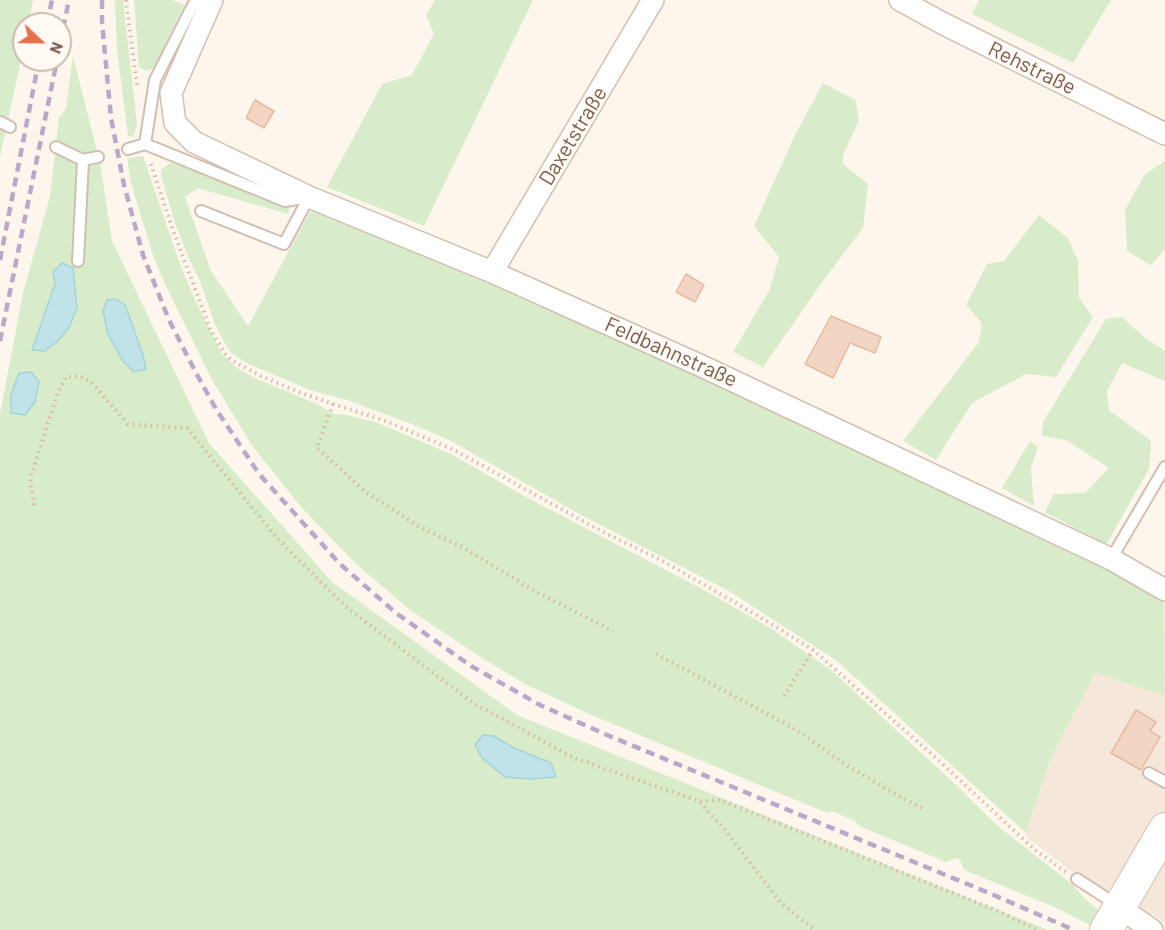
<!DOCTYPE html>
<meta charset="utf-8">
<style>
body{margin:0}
#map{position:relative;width:1165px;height:930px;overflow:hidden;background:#fdf6ec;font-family:Barlow,sans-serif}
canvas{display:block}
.north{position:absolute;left:12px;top:12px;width:60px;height:60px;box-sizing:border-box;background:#fffaf3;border:2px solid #cabbb1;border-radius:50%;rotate:112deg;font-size:16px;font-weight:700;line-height:24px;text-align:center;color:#7a5c4d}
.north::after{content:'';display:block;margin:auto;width:21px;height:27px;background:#e76f51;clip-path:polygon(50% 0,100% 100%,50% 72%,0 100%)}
</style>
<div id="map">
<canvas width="1165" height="930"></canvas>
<div class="north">N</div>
</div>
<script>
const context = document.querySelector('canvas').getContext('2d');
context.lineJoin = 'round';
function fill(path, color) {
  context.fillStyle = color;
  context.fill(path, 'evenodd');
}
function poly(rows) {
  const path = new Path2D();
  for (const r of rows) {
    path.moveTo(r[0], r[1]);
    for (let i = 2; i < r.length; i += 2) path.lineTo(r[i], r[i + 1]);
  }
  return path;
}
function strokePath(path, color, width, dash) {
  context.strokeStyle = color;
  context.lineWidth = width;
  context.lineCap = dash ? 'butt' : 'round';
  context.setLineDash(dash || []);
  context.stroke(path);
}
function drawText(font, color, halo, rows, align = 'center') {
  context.font = font + ' Barlow,sans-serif';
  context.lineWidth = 4.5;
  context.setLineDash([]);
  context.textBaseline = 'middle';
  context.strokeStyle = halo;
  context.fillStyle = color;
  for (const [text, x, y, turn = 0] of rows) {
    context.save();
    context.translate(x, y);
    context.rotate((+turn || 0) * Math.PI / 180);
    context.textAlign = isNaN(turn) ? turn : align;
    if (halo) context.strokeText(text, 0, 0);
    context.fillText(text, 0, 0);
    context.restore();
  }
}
fill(poly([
 [1095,673,1165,696,1165,923,1153,915,1111,896,1085,881,1025,836,1051,758]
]), '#f5e8da');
fill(poly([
 [0,0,33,0,29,24,24,24,24,46,0,157],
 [115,0,123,0,137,125,133,137,128,136,117,49],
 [134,0,172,0,184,5,154,68,146,71,139,67],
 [435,0,533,0,424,226,327,187,382,84,412,75,434,34,426,15],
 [979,0,1111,0,1073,63,972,14],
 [73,56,100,163,112,241,209,443,332,582,517,715,1048,930,0,930,0,414,23,293,50,196,59,117,66,109],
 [823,83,855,100,859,120,843,155,843,164,868,184,863,228,825,278,763,367,733,352,770,289,779,257,754,226,796,133],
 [143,156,180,264,194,298,222,354,236,367,255,378,319,405,327,410,335,414,347,415,375,422,397,431,451,454,526,497,704,590,772,629,831,670,954,783,999,827,1073,885,1084,898,1103,914,1095,928,1059,909,964,870,960,860,955,858,946,862,859,826,855,821,832,811,827,813,589,714,527,685,482,658,410,610,355,563,302,508,253,447,211,378,164,282,153,255,131,183,127,158],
 [1165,161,1165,249,1151,265,1127,251,1125,210,1145,174],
 [170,163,183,166,290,209,288,214,198,188,185,197,211,271,248,326,310,212,316,211,328,215,430,257,535,305,680,367,828,438,973,503,1081,556,1164,602,1165,696,1095,673,1051,758,1026,833,837,661,729,591,581,515,451,441,412,424,347,400,310,390,246,363,231,353,223,340,214,322,200,281,189,259,176,226,161,176,161,170],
 [1039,215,1068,238,1078,261,1079,298,1093,317,1056,377,1026,374,972,403,936,460,903,441,979,342,982,323,966,305,987,264,1004,261],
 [1122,317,1144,337,1165,351,1165,381,1122,363,1107,391,1109,410,1151,441,1149,469,1106,545,1045,512,1054,494,1085,493,1109,468,1066,440,1042,436,1043,422,1106,319],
 [1030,441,1038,447,1031,468,1034,506,1002,488]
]), '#d8ecc9');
const water = poly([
 [62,263,73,268,77,308,69,328,57,342,45,351,32,350,55,284,53,272,62,263],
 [116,299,125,305,143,355,146,369,134,372,123,361,108,335,103,311,107,300,116,299],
 [31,372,39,381,35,402,25,415,11,413,11,395,19,373,31,372],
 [483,735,494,736,514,748,551,763,556,777,529,779,505,777,482,758,475,745,483,735]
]);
fill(water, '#bfe3e8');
strokePath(water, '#a5d3da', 1.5);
const building = poly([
 [255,100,274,111,264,128,246,118,255,100],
 [686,274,704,285,695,302,676,292,686,274],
 [831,316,881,337,875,353,850,343,833,378,805,364,831,316],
 [1136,710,1156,722,1150,731,1160,737,1141,770,1111,753,1136,710]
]);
fill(building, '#f3d5c3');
strokePath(building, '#e6bba3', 1.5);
const lane = poly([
 [0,122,10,127],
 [145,144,155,80,193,5,199,0],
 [56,147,83,160,98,157],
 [128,149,145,144,285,201,303,198],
 [201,211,284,244,309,197],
 [78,261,83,160],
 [1111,559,1165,467],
 [1149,773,1165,782],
 [1077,879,1117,905]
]);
const street = poly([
 [212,0,171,93,175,123,194,142,309,197,492,272,706,368,1111,559,1165,590],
 [900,0,942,23,1165,134],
 [492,272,653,0],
 [1119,907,1152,930]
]);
const secondary = poly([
 [1106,930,1165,829]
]);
strokePath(lane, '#d1beb0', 14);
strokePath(street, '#d1beb0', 24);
strokePath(secondary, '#d6c0b0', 34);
strokePath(poly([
 [126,0,137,86],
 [151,164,173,230,211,331,226,355,231,360,261,376,296,391,333,404,383,420,454,450,605,533,661,560,760,617,813,650,935,757,1035,850,1066,872],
 [333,404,317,448,367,493,418,526,464,548,538,593,613,631],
 [34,505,30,479,57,395,66,377,80,376,91,382,128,424,153,426,187,428,276,537,346,607,473,703,574,758,699,801,725,830,781,903,815,930],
 [656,654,797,730,840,761,900,797,924,809],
 [784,696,813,650],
 [700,801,720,800,998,911,1037,930]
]), '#d9b8a5', 4, [1.5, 4.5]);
strokePath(lane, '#fff', 10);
strokePath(street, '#fff', 21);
strokePath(secondary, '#fff', 32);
strokePath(poly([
 [102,0,102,22,111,118,124,185,143,255,169,320,196,373,216,409,259,474,340,564,396,613,471,666,540,705,607,735,989,893,1074,930],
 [47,24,52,0],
 [60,43,69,0],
 [0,260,39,60],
 [0,341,57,60]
]), '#b9a8c9', 4.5, [9, 6]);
drawText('21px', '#7a5c4d', '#fffaf3', [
 ["Rehstraße",1032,68,26],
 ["Daxetstraße",573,136,-59],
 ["Feldbahnstraße",671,352,24]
]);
</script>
